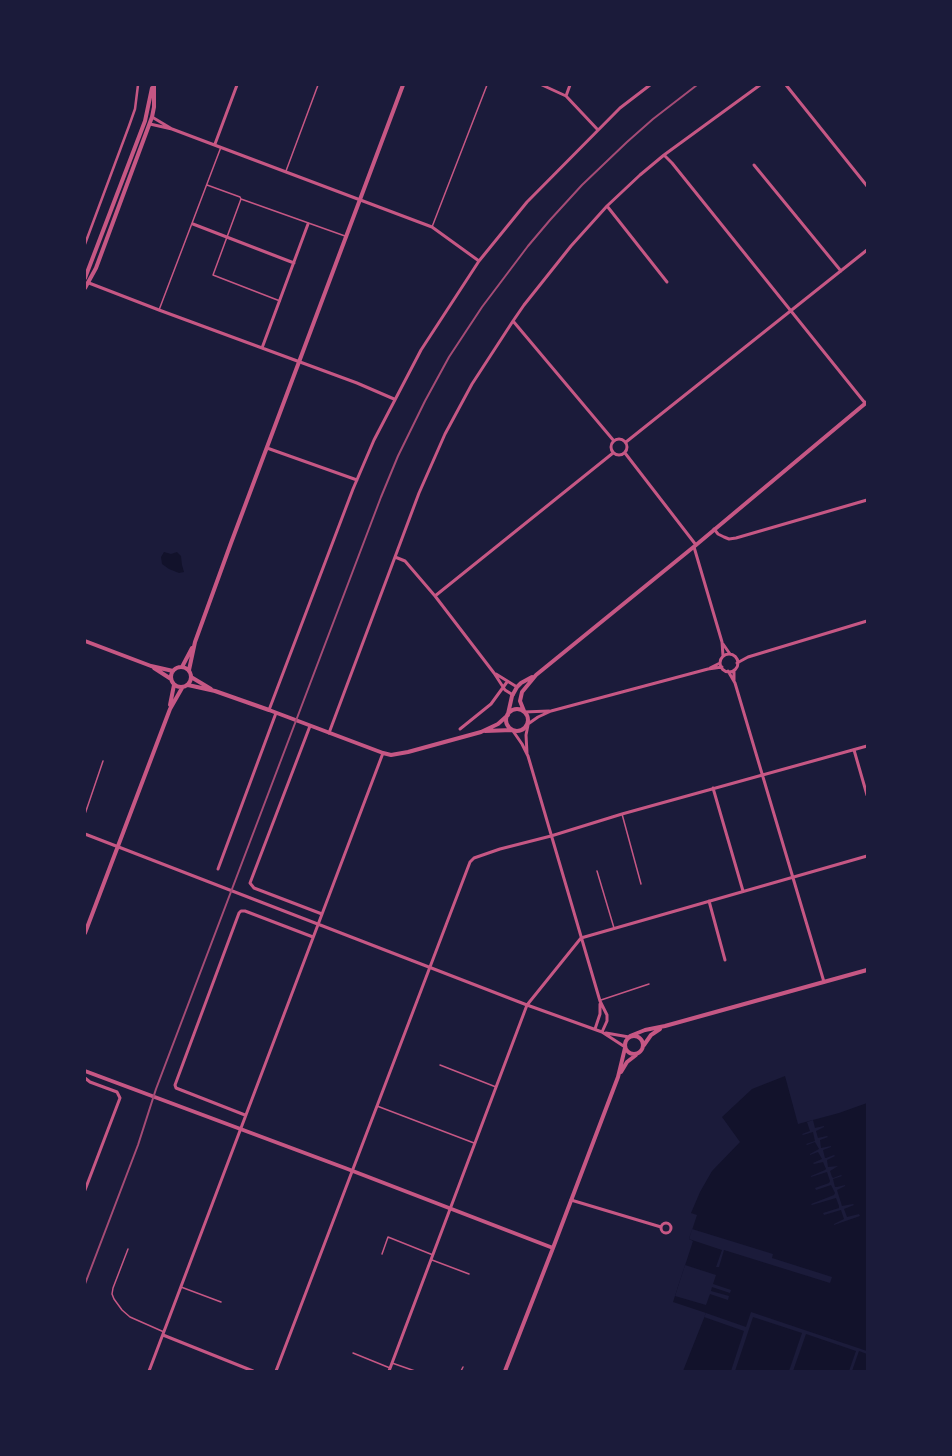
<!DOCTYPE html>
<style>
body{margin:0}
#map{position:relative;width:952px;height:1456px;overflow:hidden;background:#1b1b3a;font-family:Inter,sans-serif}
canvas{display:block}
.frame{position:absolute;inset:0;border:86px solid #1b1b3a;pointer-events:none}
</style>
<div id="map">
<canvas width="952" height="1456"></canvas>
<div class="frame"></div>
</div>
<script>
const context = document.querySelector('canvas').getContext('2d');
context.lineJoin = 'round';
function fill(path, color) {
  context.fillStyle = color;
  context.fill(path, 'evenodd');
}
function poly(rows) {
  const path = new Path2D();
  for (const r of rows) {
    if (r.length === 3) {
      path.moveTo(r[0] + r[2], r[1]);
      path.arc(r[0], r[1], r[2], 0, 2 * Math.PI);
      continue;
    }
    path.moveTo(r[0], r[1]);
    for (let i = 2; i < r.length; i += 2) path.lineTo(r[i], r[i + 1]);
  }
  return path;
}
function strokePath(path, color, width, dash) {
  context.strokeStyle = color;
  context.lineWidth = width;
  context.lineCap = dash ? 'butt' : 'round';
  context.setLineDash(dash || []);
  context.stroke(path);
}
fill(poly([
 [164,552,171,554,177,552,181,556,182,565,184,572,179,573,169,569,162,564,161,557],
 [785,1076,798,1124,839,1113,867,1103,867,1371,683,1371,706,1313,673,1302,693,1241,689,1239,697,1215,691,1213,700,1192,712,1171,740,1142,722,1117,752,1089]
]), '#12122b');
fill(poly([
 [813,1120,815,1128,824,1126,824,1127,816,1131,818,1138,827,1136,828,1137,820,1140,821,1148,831,1146,831,1147,823,1150,825,1158,826,1158,834,1155,835,1156,827,1160,828,1167,838,1166,830,1171,832,1177,833,1178,841,1175,842,1176,833,1179,835,1187,837,1187,845,1185,845,1186,837,1190,842,1206,853,1204,854,1205,844,1209,847,1217,859,1214,860,1216,834,1225,834,1224,844,1219,841,1210,824,1215,823,1213,839,1208,839,1206,836,1198,812,1205,811,1204,834,1195,835,1193,831,1185,816,1190,815,1188,829,1183,830,1181,827,1172,811,1177,811,1176,825,1170,826,1169,823,1162,814,1164,813,1163,822,1159,818,1152,810,1155,810,1154,819,1149,815,1142,807,1145,806,1144,815,1141,813,1132,803,1135,802,1134,810,1131,807,1122],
 [692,1229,773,1254,772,1258,832,1277,830,1283,724,1250,719,1267,716,1267,722,1250,689,1239],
 [685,1265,716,1275,713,1284,731,1290,730,1293,712,1287,711,1291,729,1296,728,1300,710,1294,706,1305,675,1296],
 [751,1312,867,1351,867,1354,859,1351,852,1371,849,1371,856,1351,806,1334,793,1371,789,1371,802,1333,753,1317,735,1371,731,1371,744,1331,704,1317,706,1313,746,1327]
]), '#1b1b3a');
strokePath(poly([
 [286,171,318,85],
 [207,185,240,197,241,199,345,236],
 [241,199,213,275,280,301],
 [432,227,487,85],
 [159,310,221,147],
 [85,814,103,761],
 [622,814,641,884],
 [597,871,614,928],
 [601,1000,649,984],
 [440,1065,496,1087],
 [377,1106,474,1143],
 [128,1249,113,1288,112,1294,114,1299,122,1310,130,1317,164,1332],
 [382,1254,388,1237,433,1255],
 [432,1260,469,1274],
 [181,1287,221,1302],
 [353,1353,390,1368],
 [392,1363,415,1371],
 [461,1371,463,1367]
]), '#c65784', 1.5);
strokePath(poly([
 [85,244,129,126,135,109,138,85]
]), '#c65784', 2.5);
strokePath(poly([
 [542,85,566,96,598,130],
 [786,85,867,186],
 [566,96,570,85],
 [152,117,172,129],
 [150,124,172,129,432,227,479,261],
 [215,144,237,85],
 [664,155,672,163,865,403],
 [754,165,841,271],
 [607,206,667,282],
 [193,224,294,263],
 [89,283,159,310,357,383,394,399],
 [513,321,614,441],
 [262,348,308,224],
 [619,447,8],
 [626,442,867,250],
 [267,448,357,480],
 [625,453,696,545],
 [714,529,718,534,724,537,729,539,736,538,867,500],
 [694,547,722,642,723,656],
 [395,557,405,561,435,596,494,673,505,690,513,695],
 [435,596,613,453],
 [723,644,730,654],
 [729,663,9],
 [737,663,748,657,867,621],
 [710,668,720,663],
 [734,670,734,681],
 [728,671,735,683,824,982],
 [496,674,517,687],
 [269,710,353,489,374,440,421,350,479,261,527,202,620,108,650,85],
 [524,712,549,711],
 [528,724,538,717,551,711,708,669,722,667],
 [310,726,250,883,254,888,322,914],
 [460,729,491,704,507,682],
 [513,731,522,744,528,756,600,1001,607,1015,607,1021,602,1032],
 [329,733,419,493,445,434,472,384,513,321,524,305,571,246,607,206,640,175,664,155,760,85],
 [854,750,867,795],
 [527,753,526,735,528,725],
 [713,788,743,891],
 [85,834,527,1005,602,1032,625,1047],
 [218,869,276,713],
 [709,901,725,960],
 [595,1029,600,1014,600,1004],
 [606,1033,629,1037],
 [85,1078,90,1082,117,1092,120,1098,85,1190],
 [245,1115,176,1088,175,1085,239,913,241,911,245,911,313,937],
 [571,1200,661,1227],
 [666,1228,5],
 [163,1335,253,1371],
 [149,1371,383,753],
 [276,1371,470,862,474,858,500,849,551,836,622,814,867,746],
 [389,1371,527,1005,581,938,867,856]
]), '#c65784', 3);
strokePath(poly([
 [85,278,145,121,152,88],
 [85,288,96,268,152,117,154,107,154,85],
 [85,641,151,666,173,671],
 [181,677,10],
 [182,667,192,648],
 [154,668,171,679],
 [189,670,195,642,231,543,403,85],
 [191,677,211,689],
 [188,685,215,691,269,710,383,753,391,755,408,752,481,732,498,724,508,715],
 [170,705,174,685],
 [517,720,11],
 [524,711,520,701,522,692,536,675,696,545,867,402],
 [508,714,512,696,517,687,521,683,532,677],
 [485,731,512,730],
 [85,933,170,709,182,688],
 [634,1045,9],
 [630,1036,645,1030,665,1026,867,970],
 [644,1045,651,1035,660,1029],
 [85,1071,345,1168,553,1248],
 [621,1072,627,1062,636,1055],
 [505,1371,553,1248,618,1077,625,1048]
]), '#c65784', 4);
strokePath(poly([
 [85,1284,138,1145,156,1089,381,497,398,456,425,401,449,357,482,307,528,246,550,220,582,185,627,142,653,119,697,85]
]), '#a44b75', 2);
</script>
